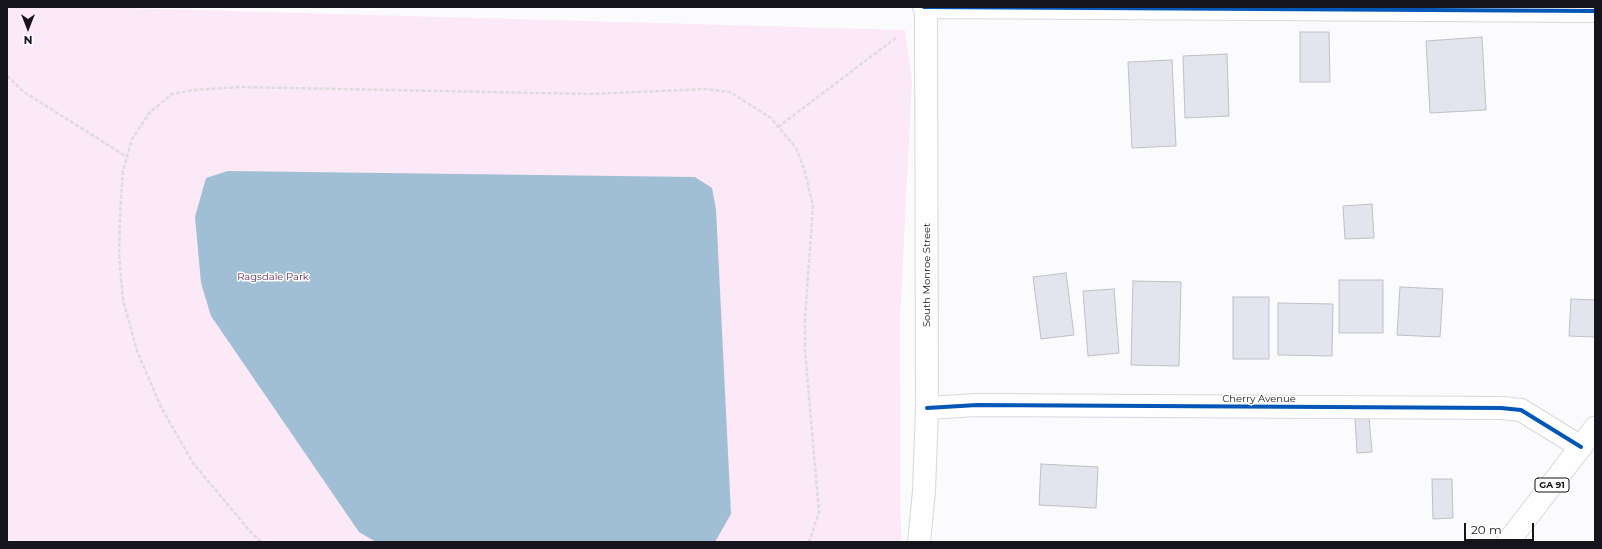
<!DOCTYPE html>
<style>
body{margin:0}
#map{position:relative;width:1602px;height:549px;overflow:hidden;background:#fbfbfd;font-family:Montserrat,sans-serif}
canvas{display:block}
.frame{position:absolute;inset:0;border:8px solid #15151b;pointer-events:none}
.north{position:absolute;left:8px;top:8px;width:40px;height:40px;-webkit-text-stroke:3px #fff;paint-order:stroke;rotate:180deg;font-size:11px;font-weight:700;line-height:16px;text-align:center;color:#15151b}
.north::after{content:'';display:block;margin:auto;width:14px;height:18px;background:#15151b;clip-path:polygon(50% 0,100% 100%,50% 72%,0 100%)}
.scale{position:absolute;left:1464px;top:523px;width:70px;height:18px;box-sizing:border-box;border:2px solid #15151b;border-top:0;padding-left:5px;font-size:12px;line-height:14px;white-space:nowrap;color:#15151b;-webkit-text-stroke:3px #fff;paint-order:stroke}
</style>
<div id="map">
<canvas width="1602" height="549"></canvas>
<div class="frame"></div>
<div class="north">N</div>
<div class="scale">20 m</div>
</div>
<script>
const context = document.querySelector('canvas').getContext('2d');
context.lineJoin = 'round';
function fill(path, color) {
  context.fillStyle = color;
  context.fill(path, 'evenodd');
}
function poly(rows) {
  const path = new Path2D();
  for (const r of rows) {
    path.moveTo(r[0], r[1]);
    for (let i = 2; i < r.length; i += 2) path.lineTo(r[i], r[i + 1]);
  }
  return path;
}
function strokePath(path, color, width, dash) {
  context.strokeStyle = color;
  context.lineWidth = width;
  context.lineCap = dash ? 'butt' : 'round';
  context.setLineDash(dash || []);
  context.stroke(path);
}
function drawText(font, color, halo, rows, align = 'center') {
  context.font = font + ' Montserrat,sans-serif';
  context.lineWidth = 3;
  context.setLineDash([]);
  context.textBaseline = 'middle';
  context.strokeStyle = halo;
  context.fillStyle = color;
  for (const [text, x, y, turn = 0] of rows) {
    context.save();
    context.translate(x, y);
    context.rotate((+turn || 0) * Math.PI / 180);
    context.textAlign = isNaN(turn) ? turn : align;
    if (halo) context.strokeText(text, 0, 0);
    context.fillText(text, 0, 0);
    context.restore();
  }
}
fill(poly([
 [7,7,91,7,905,30,912,80,900,320,901,542,7,542]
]), '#fce9f7');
fill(poly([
 [228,171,695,177,712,188,716,209,731,514,715,542,376,542,359,532,211,316,201,283,195,217,206,178]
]), '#a0bed4');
const building = poly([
 [1300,32,1329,32,1330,82,1300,82,1300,32],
 [1482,37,1486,110,1430,113,1426,41,1482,37],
 [1227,54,1229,116,1185,118,1183,56,1227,54],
 [1172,60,1176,146,1132,148,1128,62,1172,60],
 [1372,204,1374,238,1345,239,1343,206,1372,204],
 [1066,273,1074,335,1041,339,1033,277,1066,273],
 [1339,280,1383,280,1383,333,1339,333,1339,280],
 [1133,281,1181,282,1179,366,1131,365,1133,281],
 [1400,287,1443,289,1440,337,1397,335,1400,287],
 [1114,289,1119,353,1088,356,1083,291,1114,289],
 [1233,297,1269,297,1269,359,1233,359,1233,297],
 [1571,299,1595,300,1595,337,1569,336,1571,299],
 [1278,303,1333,304,1332,356,1278,355,1278,303],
 [1369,417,1372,452,1357,453,1355,418,1369,417],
 [1041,464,1098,467,1096,508,1039,505,1041,464],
 [1432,479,1452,479,1453,518,1433,519,1432,479]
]);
fill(building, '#e2e5ed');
strokePath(building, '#bec0c4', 1);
const minor = poly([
 [924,7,1595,11],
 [927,408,977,405,1501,408,1521,410,1581,447],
 [919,542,924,491,927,408,926,7]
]);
const primary = poly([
 [1508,542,1595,428]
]);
strokePath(minor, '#d8d7dc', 24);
strokePath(primary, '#d8d7dc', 24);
strokePath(poly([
 [7,76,24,92,127,157],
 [778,127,897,37],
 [261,542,249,530,193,463,161,407,137,351,123,300,119,255,120,214,123,171,132,139,150,112,172,94,193,90,240,87,589,94,705,89,730,92,771,118,796,148,805,172,813,206,805,317,805,350,819,512,809,542]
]), '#dcdcdc', 2.5, [4, 2]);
strokePath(minor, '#fefeff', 22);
strokePath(primary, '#fefeff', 22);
strokePath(poly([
 [924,7,1595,11],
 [927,408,977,405,1501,408,1521,410,1581,447]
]), '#0057b8', 4);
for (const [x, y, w] of [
 [1552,485,34]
]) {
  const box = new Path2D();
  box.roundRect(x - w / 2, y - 7, w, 14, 3);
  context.fillStyle = '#fff';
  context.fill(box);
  strokePath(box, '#15151b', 1);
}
drawText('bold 9px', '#15151b', null, [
 ["GA 91",1552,485]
]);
drawText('10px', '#15151b', '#fff', [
 ["South Monroe Street",927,275,-90],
 ["Cherry Avenue",1259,399]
]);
drawText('10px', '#5e2951', '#fff', [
 ["Ragsdale Park",273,277]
]);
</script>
